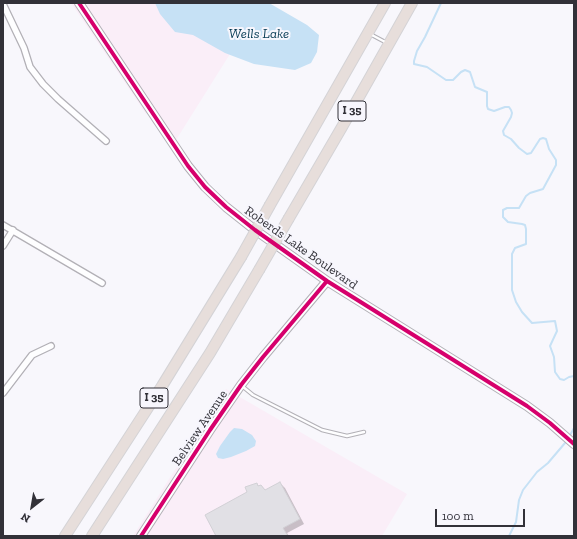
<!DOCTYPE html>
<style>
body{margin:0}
#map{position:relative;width:577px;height:539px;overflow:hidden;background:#f8f7fc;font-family:"Zilla Slab",serif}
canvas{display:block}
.frame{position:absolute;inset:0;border:4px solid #323138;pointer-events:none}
.north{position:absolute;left:12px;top:487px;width:40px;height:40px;-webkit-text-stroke:3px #f7f6fd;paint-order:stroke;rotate:211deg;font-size:11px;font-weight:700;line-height:16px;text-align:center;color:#323138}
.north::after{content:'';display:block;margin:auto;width:14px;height:18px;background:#323138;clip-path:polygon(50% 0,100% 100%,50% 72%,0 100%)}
.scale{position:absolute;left:435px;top:509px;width:90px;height:18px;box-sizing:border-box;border:2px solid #323138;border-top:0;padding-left:5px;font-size:12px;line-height:14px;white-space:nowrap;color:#323138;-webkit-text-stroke:3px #f7f6fd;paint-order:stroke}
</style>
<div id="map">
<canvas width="577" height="539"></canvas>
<div class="frame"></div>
<div class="north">N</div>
<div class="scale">100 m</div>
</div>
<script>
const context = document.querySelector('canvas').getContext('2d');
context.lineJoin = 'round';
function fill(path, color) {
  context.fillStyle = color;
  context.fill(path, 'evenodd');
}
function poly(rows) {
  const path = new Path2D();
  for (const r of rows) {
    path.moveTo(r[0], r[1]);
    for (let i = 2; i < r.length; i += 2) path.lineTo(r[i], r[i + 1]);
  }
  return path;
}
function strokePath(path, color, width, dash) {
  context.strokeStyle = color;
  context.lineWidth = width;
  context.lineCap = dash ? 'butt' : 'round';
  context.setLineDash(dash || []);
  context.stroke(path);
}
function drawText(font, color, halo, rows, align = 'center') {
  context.font = font + ' "Zilla Slab",serif';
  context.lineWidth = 4;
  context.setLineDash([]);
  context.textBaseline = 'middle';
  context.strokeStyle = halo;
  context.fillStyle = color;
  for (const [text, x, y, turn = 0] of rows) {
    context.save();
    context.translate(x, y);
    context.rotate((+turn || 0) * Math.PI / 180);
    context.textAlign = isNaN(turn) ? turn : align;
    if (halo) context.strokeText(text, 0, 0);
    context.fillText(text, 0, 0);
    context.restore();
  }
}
fill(poly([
 [71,3,192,3,235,46,176,140,155,109,146,114],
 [226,389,407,494,382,536,133,536]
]), '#faeef8');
fill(poly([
 [155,3,269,3,307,25,319,35,317,52,311,63,295,70,254,64,225,53,193,35,175,32,160,14],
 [234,428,242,429,252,435,256,441,255,446,246,451,231,457,223,459,218,458,216,454,220,446,230,432]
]), '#c6e1f5');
fill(poly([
 [280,483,285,488,304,524,287,533,289,536,217,536,248,492,256,484,259,486,261,486,266,491]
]), '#0003');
strokePath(poly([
 [441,3,425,37,417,51,414,61,414,64,427,67,446,80,453,80,461,72,465,70,470,72,475,87,487,92,487,106,488,109,494,111,505,107,509,107,511,110,512,113,511,117,503,131,504,135,511,139,519,148,527,154,531,153,540,139,543,138,546,139,549,149,556,160,556,165,543,189,530,193,526,196,519,208,507,208,503,210,503,217,508,222,522,224,525,225,526,229,526,244,515,248,512,254,512,290,516,302,522,312,532,323,555,321,557,331,550,346,554,357,555,372,560,379,564,380,569,377,574,376],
 [569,437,574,428],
 [509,536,516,522,519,500,523,490,537,472,548,463,565,443]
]), '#c6e1f5', 2);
const building = poly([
 [280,482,300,519,283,528,288,536,216,536,205,515,247,492,245,487,257,483,258,486,261,485,265,490,280,482]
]);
fill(building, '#e1e0e5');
strokePath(building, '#d2d1d6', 1);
const lane = poly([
 [370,34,387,43],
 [242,386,253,395,322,430,347,436,364,432]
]);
const street = poly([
 [3,4,24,48,30,67,43,84,58,99,106,141],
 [3,225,102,283],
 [3,246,13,230],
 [3,393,32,355,51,346]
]);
const secondary = poly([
 [79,3,188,166,205,187,226,207,255,230,327,281,527,406,550,423,574,444],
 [141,536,210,430,241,385,263,357,327,281]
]);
const highway = poly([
 [270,205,385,3],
 [289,218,342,127,412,3],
 [65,536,162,386,241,257],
 [92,536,210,353,259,270]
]);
strokePath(lane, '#b2b0b6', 4.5);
strokePath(street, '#b2b0b6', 8);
strokePath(secondary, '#b2b0b6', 10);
strokePath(highway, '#d4d3d6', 12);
strokePath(lane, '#fefeff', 2.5);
strokePath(street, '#fefeff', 5.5);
strokePath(secondary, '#fefeff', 8);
strokePath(highway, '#e7dedb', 10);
const highwayBridge = poly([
 [241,257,270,205],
 [259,270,289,218]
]);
strokePath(highwayBridge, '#d4d3d6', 12, []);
strokePath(highwayBridge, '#e7dedb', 10);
strokePath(poly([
 [79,3,188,166,205,187,226,207,255,230,327,281,527,406,550,423,574,444],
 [141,536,210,430,241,385,263,357,327,281]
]), '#d6006c', 4);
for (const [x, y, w] of [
 [352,111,28],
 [154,398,28]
]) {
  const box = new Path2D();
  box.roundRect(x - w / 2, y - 10, w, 20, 3);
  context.fillStyle = '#f7f6fd';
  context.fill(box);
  strokePath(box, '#323138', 1);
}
drawText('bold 12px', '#323138', null, [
 ["I 35",352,111],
 ["I 35",154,398]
]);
drawText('13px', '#323138', '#f7f6fd', [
 ["Roberds Lake Boulevard",301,248,35],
 ["Belview Avenue",200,428,-56]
]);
drawText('italic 14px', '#053953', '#f7f6fd', [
 ["Wells Lake",259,34]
]);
</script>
